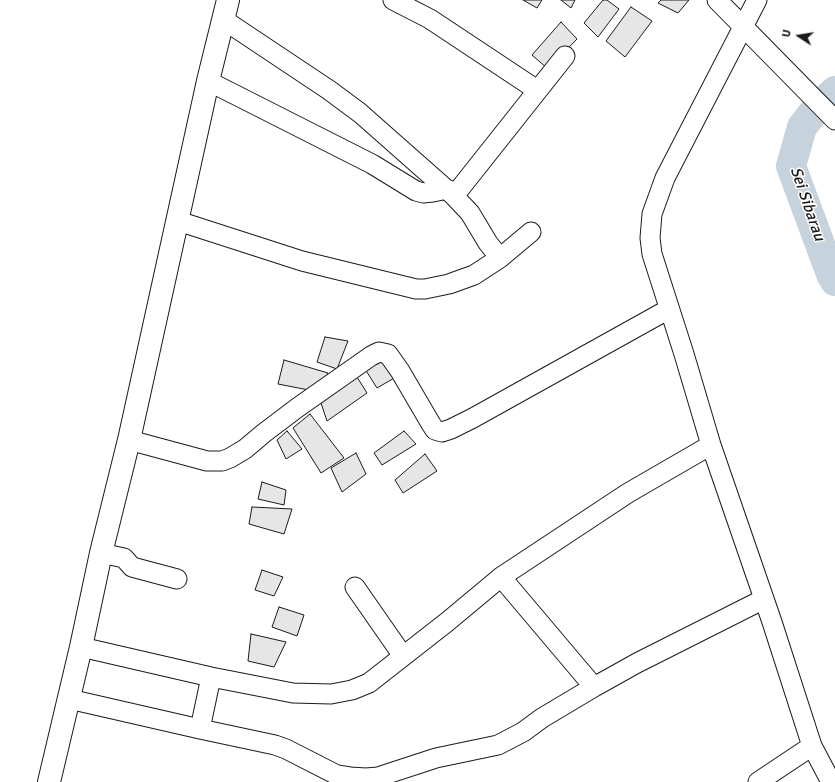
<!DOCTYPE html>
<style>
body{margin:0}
#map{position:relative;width:835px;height:782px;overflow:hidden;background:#fff;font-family:Signika,sans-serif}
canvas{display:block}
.north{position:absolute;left:779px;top:16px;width:40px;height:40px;-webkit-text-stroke:3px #fff;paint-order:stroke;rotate:282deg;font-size:11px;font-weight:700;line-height:16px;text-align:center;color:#1a1a1a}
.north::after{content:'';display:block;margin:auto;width:14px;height:18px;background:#1a1a1a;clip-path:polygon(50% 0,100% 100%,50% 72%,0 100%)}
</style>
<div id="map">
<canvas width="835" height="782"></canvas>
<div class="north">U</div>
</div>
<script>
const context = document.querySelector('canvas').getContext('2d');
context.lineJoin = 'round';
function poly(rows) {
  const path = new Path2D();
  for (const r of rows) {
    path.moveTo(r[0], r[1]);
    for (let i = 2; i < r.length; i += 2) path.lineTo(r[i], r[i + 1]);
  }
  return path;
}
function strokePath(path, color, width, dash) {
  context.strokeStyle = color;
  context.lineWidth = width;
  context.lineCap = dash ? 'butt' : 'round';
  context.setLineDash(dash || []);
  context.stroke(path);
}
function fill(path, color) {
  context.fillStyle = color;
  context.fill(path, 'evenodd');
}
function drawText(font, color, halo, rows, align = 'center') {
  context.font = font + ' Signika,sans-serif';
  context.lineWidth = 3;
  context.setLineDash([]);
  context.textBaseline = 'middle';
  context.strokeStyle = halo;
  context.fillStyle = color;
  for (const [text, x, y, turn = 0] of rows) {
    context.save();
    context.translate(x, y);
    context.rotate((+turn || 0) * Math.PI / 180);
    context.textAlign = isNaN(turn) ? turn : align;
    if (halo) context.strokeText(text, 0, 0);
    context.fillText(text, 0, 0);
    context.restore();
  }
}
strokePath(poly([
 [835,91,819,105,802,127,791,166,831,274,835,281]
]), '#c6d2dc', 30);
const building = poly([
 [523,0,542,0,537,8,523,0],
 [561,0,575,0,571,8,561,0],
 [603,0,607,0,619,9,598,37,584,23,603,0],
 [661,0,689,0,678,13,658,3,661,0],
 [631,7,652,21,625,57,606,41,631,7],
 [561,22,577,39,548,69,532,55,561,22],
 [325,337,348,341,337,369,317,362,325,337],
 [385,357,396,377,377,388,365,369,385,357],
 [284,360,328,373,319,392,278,384,284,360],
 [357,377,367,393,327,421,321,403,357,377],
 [310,414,344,458,321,473,293,428,310,414],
 [287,431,302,449,286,459,277,440,287,431],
 [404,431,416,444,382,465,374,453,404,431],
 [356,453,366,474,342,492,331,468,356,453],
 [425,454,437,471,403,493,395,480,425,454],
 [262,482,286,490,284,505,258,499,262,482],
 [252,507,292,509,284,534,249,524,252,507],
 [262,570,283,577,274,596,255,590,262,570],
 [279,607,304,615,297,636,272,627,279,607],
 [251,634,286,642,274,667,248,661,251,634]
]);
fill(building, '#e6e6e6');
strokePath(building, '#1a1a1a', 1);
const minor = poly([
 [393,0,430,19,537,90],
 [717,0,835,120],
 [757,0,665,178,652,214,650,238,652,254,684,354,711,445,772,622,812,746,831,782],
 [224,20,329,90,360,113,454,196,470,213,488,243,500,258],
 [208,81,372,164,416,191,423,193,433,192,447,189],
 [454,196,565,56],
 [178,221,302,261,416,289,425,289,449,284,474,275,500,258,531,232],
 [129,440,207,461,222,461,230,458,245,449,264,433,297,408,371,356,379,352,388,354,400,371,431,424,435,430,442,432,451,429,473,418,669,309],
 [101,553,124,558,132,567,177,579],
 [355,587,403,656],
 [81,647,211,677,293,693,331,694,352,690,369,683,447,622,501,577,628,493,711,445],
 [594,687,637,663,764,599],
 [69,699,200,729,275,745,286,749,337,775,350,777,366,778,378,777,436,758,498,745,523,732,542,718,594,687,501,577],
 [200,729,211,677],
 [758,782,812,746]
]);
const major = poly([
 [49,782,81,647,101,553,129,440,208,81,228,0]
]);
strokePath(minor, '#1a1a1a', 21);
strokePath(major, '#1a1a1a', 24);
strokePath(minor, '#fff', 19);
strokePath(major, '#fff', 22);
drawText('italic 16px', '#1a1a1a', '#fff', [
 ["Sei Sibarau",807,204,71]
]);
</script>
